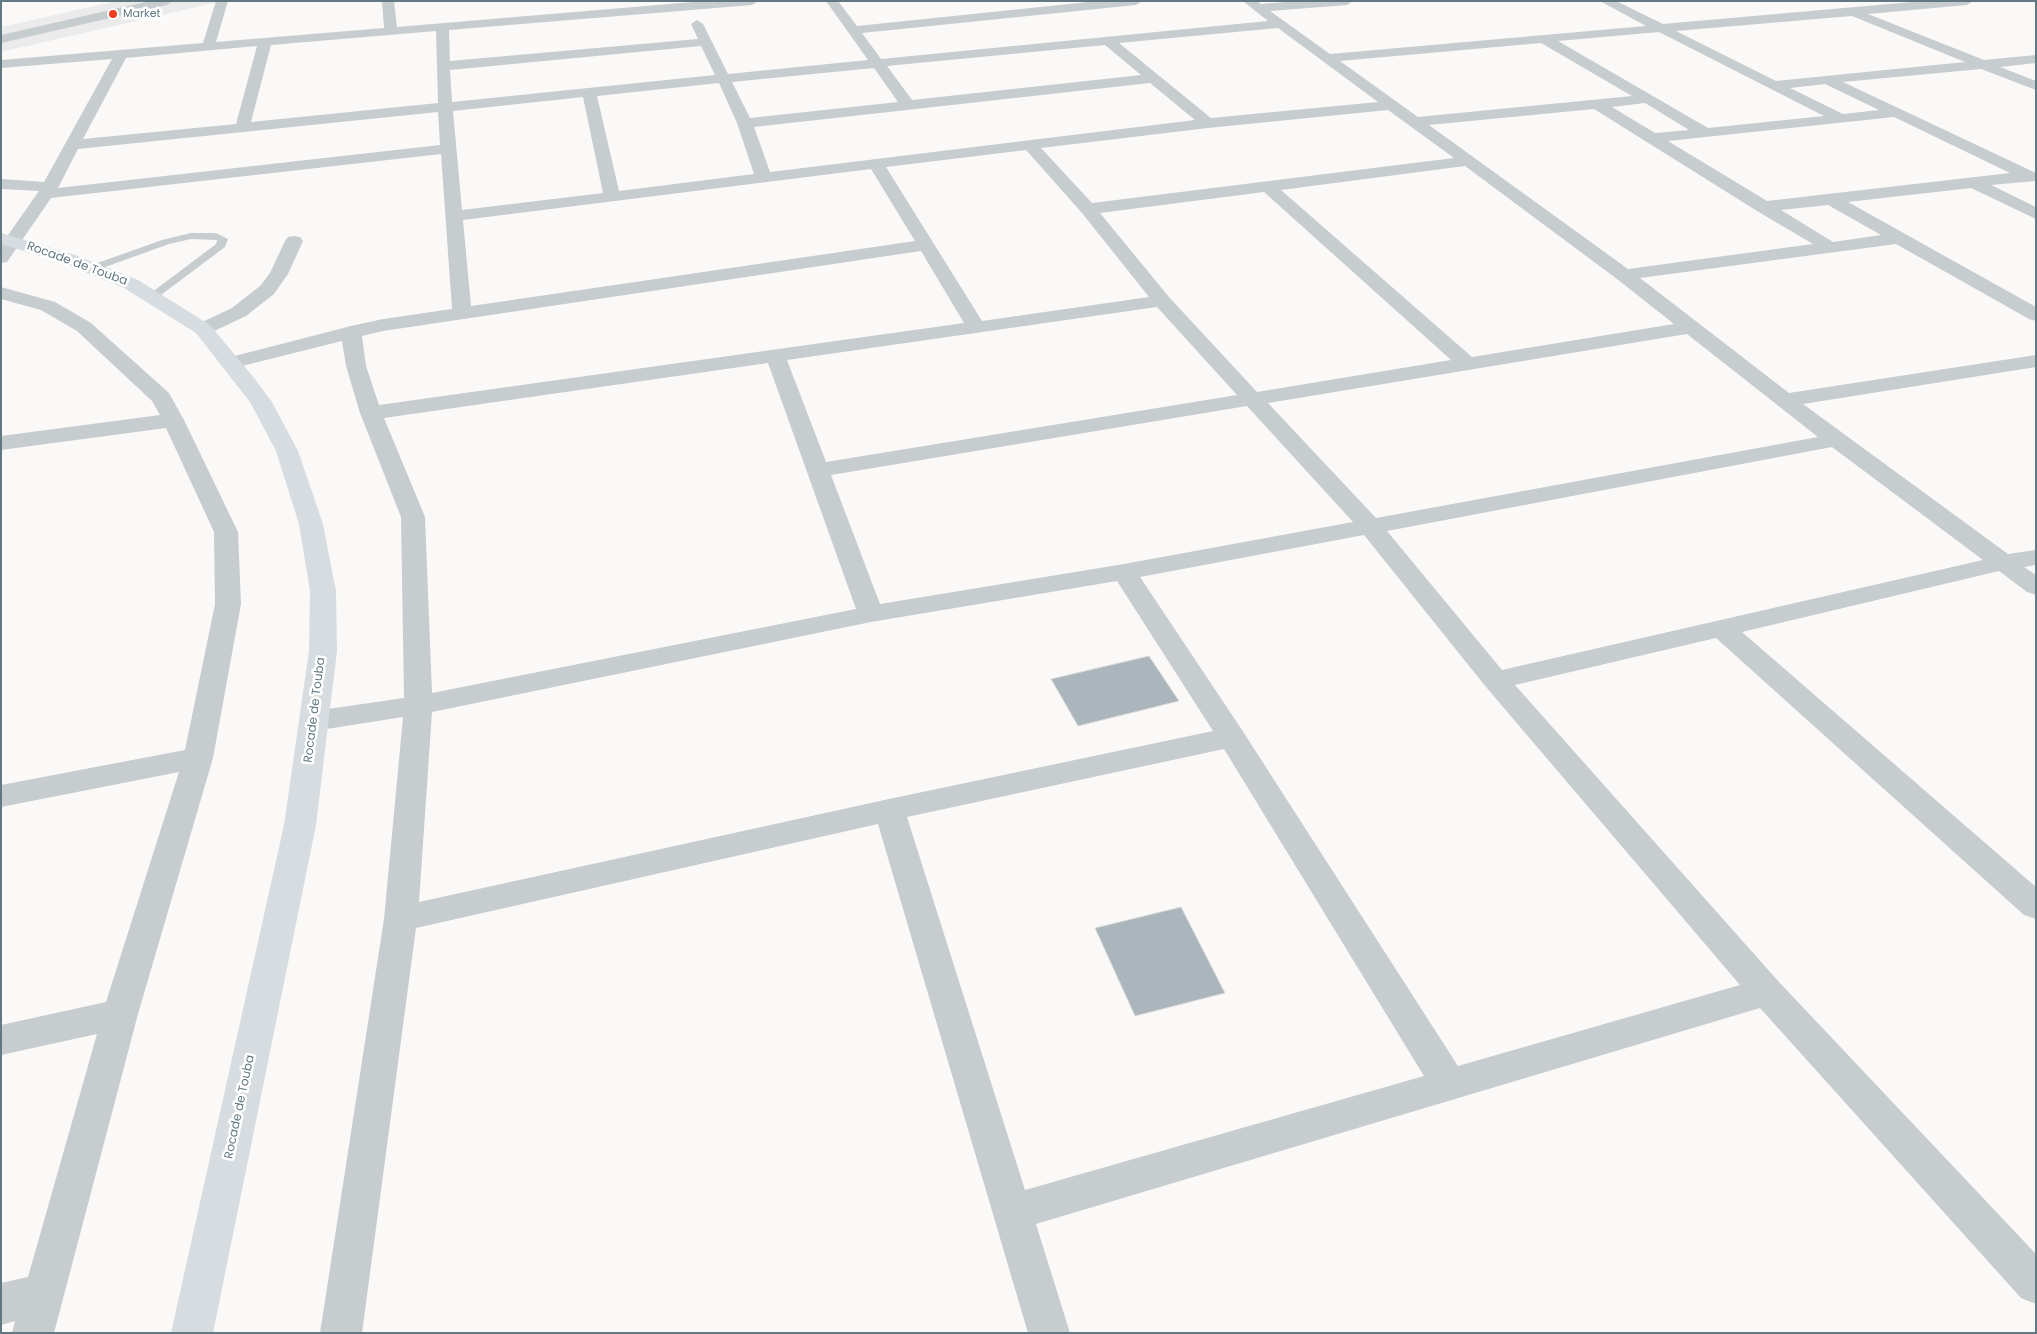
<!DOCTYPE html>
<style>
body{margin:0}
#map{position:relative;width:2037px;height:1334px;overflow:hidden;background:#faf9f7;font-family:Poppins,sans-serif}
canvas{display:block}
.frame{position:absolute;inset:0;border:2px solid #627984;pointer-events:none}
</style>
<div id="map">
<canvas width="2037" height="1334"></canvas>
<div class="frame"></div>
</div>
<script>
const context = document.querySelector('canvas').getContext('2d');
context.lineJoin = 'round';
function fill(path, color) {
  context.fillStyle = color;
  context.fill(path, 'evenodd');
}
function poly(rows) {
  const path = new Path2D();
  for (const r of rows) {
    path.moveTo(r[0], r[1]);
    for (let i = 2; i < r.length; i += 2) path.lineTo(r[i], r[i + 1]);
  }
  return path;
}
function strokePath(path, color, width, dash) {
  context.strokeStyle = color;
  context.lineWidth = width;
  context.lineCap = dash ? 'butt' : 'round';
  context.setLineDash(dash || []);
  context.stroke(path);
}
function drawText(font, color, halo, rows, align = 'center') {
  context.font = font + ' Poppins,sans-serif';
  context.lineWidth = 5;
  context.setLineDash([]);
  context.textBaseline = 'middle';
  context.strokeStyle = halo;
  context.fillStyle = color;
  for (const [text, x, y, turn = 0] of rows) {
    context.save();
    context.translate(x, y);
    context.rotate((+turn || 0) * Math.PI / 180);
    context.textAlign = isNaN(turn) ? turn : align;
    if (halo) context.strokeText(text, 0, 0);
    context.fillText(text, 0, 0);
    context.restore();
  }
}
fill(poly([
 [117,1,223,1,1,52,1,27]
]), '#eaebea');
const building = poly([
 [1149,656,1179,701,1078,726,1051,679,1149,656],
 [1181,907,1225,993,1135,1016,1095,928,1181,907]
]);
fill(building, '#aab6bb');
strokePath(building, '#dbdbd9', 1);
fill(poly([
 [191,233,216,233,228,239,225,247,157,298,153,299,147,296,216,244,217,240,191,239,169,244,97,270,93,271,88,268,89,266,162,240,191,233]
]), '#c7cccf');
fill(poly([
 [216,1,228,1,216,42,384,28,382,1,394,1,397,27,705,1,758,1,752,5,449,30,450,61,698,39,691,24,697,20,703,24,728,74,868,60,826,1,838,1,857,26,1098,1,1142,1,1136,5,862,33,881,59,1268,21,1243,1,1257,1,1261,4,1297,1,1353,1,1347,5,1270,11,1330,54,1646,26,1600,1,1616,1,1663,24,1923,1,1973,1,1967,5,1868,14,1984,60,2036,55,2036,63,2000,67,2036,81,2036,90,1981,69,1843,82,2036,173,2036,181,1991,185,2036,207,2036,219,1971,188,1848,202,2036,307,2036,321,2029,319,1896,244,1640,278,1789,393,2036,355,2036,367,1803,404,2008,554,2036,550,2036,565,2024,567,2036,575,2036,595,2027,592,1999,571,1742,632,2036,887,2036,919,2024,915,1716,638,1515,685,1779,982,2036,1254,2036,1304,2021,1298,1760,1008,1036,1224,1070,1333,1028,1333,878,824,416,928,362,1333,320,1333,384,919,403,717,314,731,304,728,300,721,304,714,314,711,404,698,401,517,360,413,346,366,342,341,230,369,223,367,220,363,223,359,351,326,383,319,452,309,441,154,51,198,7,262,1,263,1,245,39,191,1,189,1,179,44,182,112,59,1,68,1,60,203,43,216,1],
 [1852,16,1965,62,1776,81,1676,31,1852,16],
 [1278,28,1378,102,1211,118,1119,43,1278,28],
 [436,31,438,103,251,122,271,45,436,31],
 [1659,32,1824,116,1708,128,1558,41,1659,32],
 [1541,43,1632,96,1418,117,1340,61,1541,43],
 [1105,45,1141,75,912,100,887,66,1105,45],
 [257,46,236,124,83,139,126,58,257,46],
 [701,46,715,75,452,102,450,70,701,46],
 [874,68,898,102,750,118,732,82,874,68],
 [719,83,737,123,754,174,619,191,597,96,719,83],
 [1150,83,1195,120,770,172,754,127,1150,83],
 [1825,84,1879,110,1843,114,1790,88,1825,84],
 [583,97,603,193,462,210,453,111,583,97],
 [1645,103,1689,130,1655,133,1612,107,1645,103],
 [1594,109,1757,211,1813,244,1628,269,1429,125,1594,109],
 [1388,110,1454,158,1092,203,1041,148,1208,128,1388,110],
 [438,112,440,145,58,188,78,149,438,112],
 [1894,117,2010,173,1767,201,1668,141,1894,117],
 [1026,150,1082,213,1149,297,982,321,886,167,1026,150],
 [1465,166,1617,279,1674,324,1472,357,1281,190,1465,166],
 [871,169,915,241,471,306,463,220,871,169],
 [1264,192,1451,360,1257,392,1169,297,1100,213,1264,192],
 [1828,205,1881,235,1833,242,1781,210,1828,205],
 [921,251,964,323,379,405,366,366,362,336,383,331,921,251],
 [1157,307,1237,395,826,462,787,360,1157,307],
 [1687,334,1818,437,1376,518,1268,403,1687,334],
 [768,363,856,609,432,693,425,517,384,418,768,363],
 [1247,406,1353,522,1124,564,880,604,831,475,1247,406],
 [1832,447,1983,560,1502,670,1387,531,1832,447],
 [1364,535,1486,687,1740,985,1458,1066,1242,730,1140,577,1364,535],
 [1117,581,1213,731,889,799,419,902,432,712,871,622,1117,581],
 [1224,749,1424,1076,1025,1190,907,817,1224,749],
 [294,236,300,237,303,241,288,274,274,294,246,316,210,333,203,335,196,333,193,329,196,325,232,308,260,286,270,273,285,241,288,237,294,236],
 [1,287,55,302,91,323,169,393,184,420,238,532,241,604,213,758,138,1014,54,1333,12,1333,15,1321,1,1325,1,1283,28,1277,97,1034,1,1055,1,1025,106,1002,179,772,1,807,1,785,185,750,215,604,214,532,166,428,1,450,1,436,160,415,152,401,77,331,41,310,1,299,1,287]
]), '#c7cccf');
fill(poly([
 [150,1,173,1,167,5,1,43,1,35,150,1]
]), '#c7cccf');
fill(poly([
 [1,233,75,255,138,280,210,325,254,378,272,402,298,451,323,524,336,591,337,651,316,825,213,1333,171,1333,284,825,309,651,310,591,299,524,276,451,250,402,196,333,124,288,63,263,1,244,1,233]
]), '#d6dcdf');
for (const [x, y, r, color] of [
 [113,14,5,"#f03b20"]
]) {
  const dot = new Path2D();
  dot.arc(x, y, r, 0, 2 * Math.PI);
  context.fillStyle = color;
  context.fill(dot);
  strokePath(dot, '#fff', 2);
}
drawText('11px', '#627984', '#fff', [
 ["Market",123,14]
], 'left');
drawText('12px', '#627984', '#fff', [
 ["Rocade de Touba",77,264,20],
 ["Rocade de Touba",315,710,-83],
 ["Rocade de Touba",240,1107,-78]
]);
</script>
